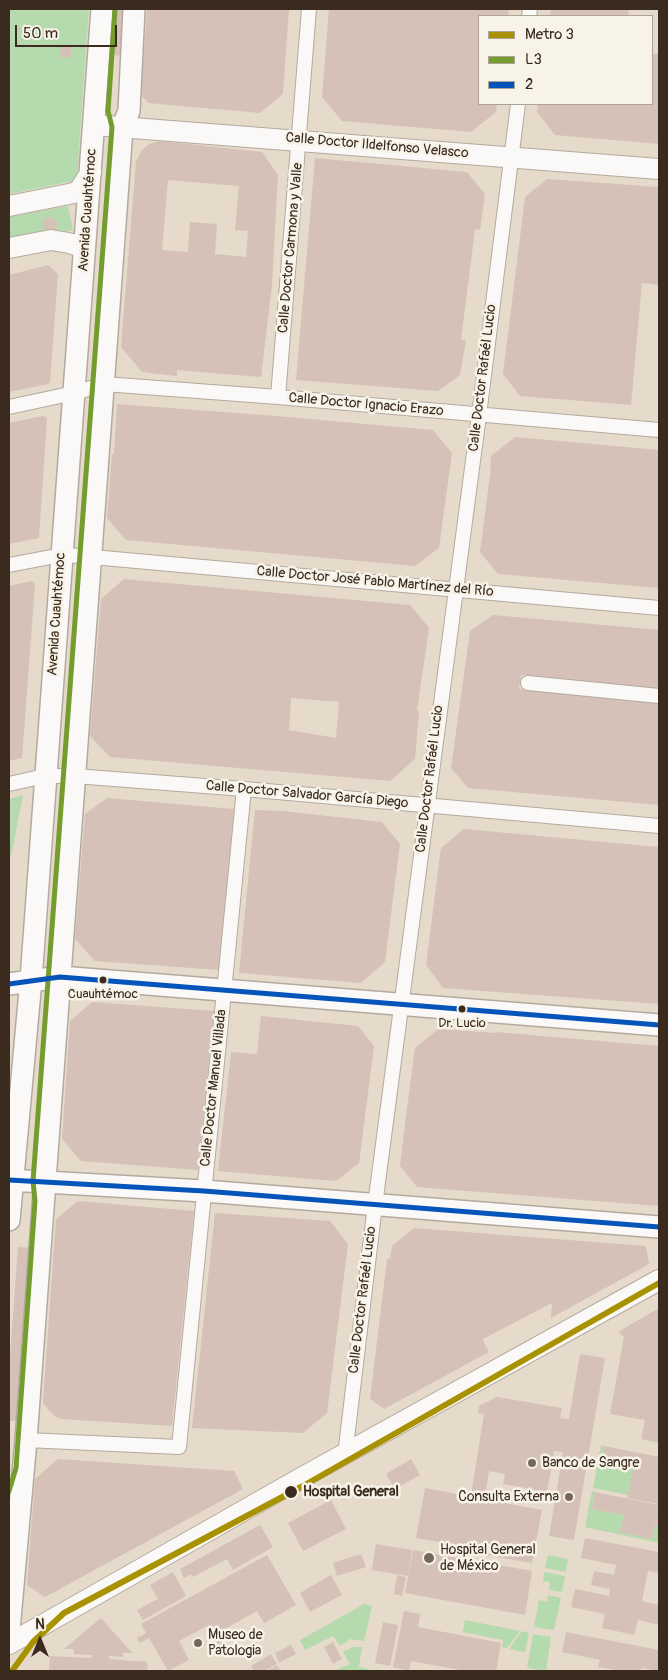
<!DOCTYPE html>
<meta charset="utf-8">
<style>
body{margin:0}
#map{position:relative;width:668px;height:1680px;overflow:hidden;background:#e6daca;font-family:Pangolin,sans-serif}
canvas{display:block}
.frame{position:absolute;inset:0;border:10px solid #3b2a1e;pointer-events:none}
.legend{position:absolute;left:478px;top:15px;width:175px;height:90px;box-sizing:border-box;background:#f7f3e8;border:1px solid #aca397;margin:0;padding:6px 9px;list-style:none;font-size:15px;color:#3b2a1e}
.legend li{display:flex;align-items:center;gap:10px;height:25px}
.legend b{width:25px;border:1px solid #aca397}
.north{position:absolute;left:15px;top:1615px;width:50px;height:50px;-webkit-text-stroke:4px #f7f3e8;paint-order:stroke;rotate:0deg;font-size:14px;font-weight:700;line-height:20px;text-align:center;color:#3b2a1e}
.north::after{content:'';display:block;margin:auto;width:18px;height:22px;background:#3b2a1e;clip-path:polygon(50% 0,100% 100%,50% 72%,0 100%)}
.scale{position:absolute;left:15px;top:25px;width:102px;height:22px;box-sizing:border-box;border:2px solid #3b2a1e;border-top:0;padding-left:6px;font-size:15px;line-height:18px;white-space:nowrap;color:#3b2a1e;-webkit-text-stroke:4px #f7f3e8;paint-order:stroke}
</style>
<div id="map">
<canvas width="668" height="1680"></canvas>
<div class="frame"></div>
<ul class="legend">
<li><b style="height:6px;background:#a99202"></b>Metro 3</li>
<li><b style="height:6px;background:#759c2e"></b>L3</li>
<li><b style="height:6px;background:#0554ba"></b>2</li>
</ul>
<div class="north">N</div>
<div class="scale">50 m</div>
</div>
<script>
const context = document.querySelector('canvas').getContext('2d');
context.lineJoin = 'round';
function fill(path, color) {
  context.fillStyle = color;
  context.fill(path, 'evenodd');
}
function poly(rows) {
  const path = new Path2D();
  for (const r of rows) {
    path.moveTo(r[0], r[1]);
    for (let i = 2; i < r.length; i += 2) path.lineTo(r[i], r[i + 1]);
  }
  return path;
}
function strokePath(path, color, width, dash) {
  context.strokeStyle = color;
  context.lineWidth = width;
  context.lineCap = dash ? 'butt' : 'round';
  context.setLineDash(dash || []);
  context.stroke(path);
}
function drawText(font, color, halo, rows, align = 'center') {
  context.font = font + ' Pangolin,sans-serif';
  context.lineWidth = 5;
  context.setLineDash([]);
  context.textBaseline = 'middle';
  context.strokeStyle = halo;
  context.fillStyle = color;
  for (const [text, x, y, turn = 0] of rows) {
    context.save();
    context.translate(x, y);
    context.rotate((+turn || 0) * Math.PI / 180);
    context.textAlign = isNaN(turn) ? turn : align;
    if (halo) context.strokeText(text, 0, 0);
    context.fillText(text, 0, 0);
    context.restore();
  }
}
fill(poly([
 [9,9,89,9,77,176,73,181,9,194],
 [68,206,73,230,9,242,9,217],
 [23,795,11,857,9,849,9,799],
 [601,1445,604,1446,601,1462,633,1469,628,1495,593,1488],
 [592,1491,595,1492,592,1509,624,1515,620,1532,652,1539,655,1524,659,1525,659,1543,585,1527],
 [548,1555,568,1559,566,1572,545,1568],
 [544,1572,565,1576,562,1592,549,1590,550,1582,543,1581],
 [548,1595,561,1598,554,1630,534,1627,539,1600,547,1602],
 [364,1604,372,1606,364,1641,350,1639,340,1646,333,1636,305,1650,300,1640],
 [465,1620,520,1631,507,1648,502,1647,503,1640,463,1632],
 [522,1631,529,1633,525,1652,509,1649],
 [533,1634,551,1637,546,1671,527,1668],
 [353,1647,362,1647,359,1667,369,1669,368,1671,334,1671,350,1664,343,1652]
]), '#b5daae');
fill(poly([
 [114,9,129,9,125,56,111,55],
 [147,9,289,9,283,94,260,113,148,103,141,95],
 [329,9,509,9,508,16,479,16,479,104,497,104,496,112,471,132,342,121,322,97],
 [551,9,629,9,628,16,550,16],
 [61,46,71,47,71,53,69,58,60,57],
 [652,54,659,54,659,144,555,135,537,112,538,104,652,104],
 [160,141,262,152,278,175,272,285,261,377,177,370,177,376,142,372,121,347,136,161,143,149,149,144],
 [168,180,239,186,235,230,248,231,246,257,215,254,217,224,190,222,188,252,162,250],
 [315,158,467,172,485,194,480,230,475,229,461,340,466,341,460,375,438,391,296,380],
 [547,179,659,187,659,285,642,283,631,405,520,396,503,374,525,197],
 [52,217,57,223,56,230,47,232,43,227,44,219],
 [48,265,58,274,50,382,48,384,9,392,9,275],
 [117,404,276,416,433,430,452,453,439,548,415,566,126,540,107,518,112,454,114,455],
 [43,416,47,418,39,538,9,544,9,423],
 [515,437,659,450,659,588,498,574,480,552,491,467,490,467,491,456],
 [124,579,410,605,429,628,417,711,419,711,415,759,390,781,110,757,90,736,101,599],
 [291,698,339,702,336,738,289,730],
 [32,581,35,584,22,758,9,761,9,586],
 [493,615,659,630,659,689,561,680,521,675,519,689,659,702,659,805,468,788,451,768,470,631],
 [107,798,234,809,219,970,95,961,75,939,85,814],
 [255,810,282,811,382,822,400,844,385,962,361,983,239,973],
 [464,829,659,847,659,1004,443,988,426,965,441,848],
 [92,1002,214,1011,198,1170,81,1161,62,1139,70,1021],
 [261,1016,358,1026,374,1046,359,1163,336,1181,218,1171,231,1052,257,1054],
 [438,1029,496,1033,496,1032,659,1046,659,1206,417,1187,400,1166,406,1116,415,1048],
 [78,1201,194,1211,172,1426,61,1419,56,1417,44,1405,43,1401,56,1219],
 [215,1213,330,1221,348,1244,327,1413,303,1433,192,1428],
 [414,1228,646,1246,649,1264,551,1318,552,1303,483,1339,484,1343,489,1352,384,1409,370,1399,387,1259,390,1259,392,1246],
 [18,1247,34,1248,21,1407,17,1406,16,1421,9,1421,9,1369],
 [659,1308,659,1443,641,1439,645,1420,610,1414,624,1337,618,1332],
 [580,1354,605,1358,574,1540,549,1536,563,1452,554,1451,547,1492,503,1484,505,1474,489,1471,485,1497,471,1495,484,1414,478,1413,479,1406,497,1397,562,1408,560,1418,569,1419],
 [604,1446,659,1457,659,1504,627,1498,633,1469,601,1462],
 [58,1459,234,1471,243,1489,45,1597,27,1585,35,1479],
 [411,1459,420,1475,395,1489,386,1474],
 [425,1488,542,1510,532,1563,480,1554,481,1549,416,1538],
 [595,1492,659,1505,659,1525,655,1524,652,1539,620,1532,624,1515,592,1509],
 [331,1500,346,1529,303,1551,288,1523],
 [260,1525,273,1547,233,1570,227,1559,193,1577,191,1574,184,1578,180,1569],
 [585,1538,659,1552,659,1573,648,1571,642,1601,659,1605,659,1625,638,1620,634,1635,602,1628,605,1614,571,1607,575,1589,609,1596,610,1589,591,1585,594,1571,614,1575,616,1565,581,1558],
 [376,1544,412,1550,408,1576,372,1570],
 [413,1550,532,1571,525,1615,405,1593],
 [361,1554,366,1567,337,1576,333,1563],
 [267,1555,296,1605,264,1623,257,1611,223,1630,228,1639,218,1645,207,1626,179,1641,189,1660,168,1671,149,1638,140,1643,137,1638,146,1633,141,1624],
 [173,1572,186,1596,143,1620,137,1610,158,1599,150,1585],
 [331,1575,342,1595,310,1612,300,1593],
 [397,1575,406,1577,402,1596,394,1594],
 [404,1611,420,1614,418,1627,501,1643,496,1671,466,1671,411,1661,409,1671,393,1667],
 [101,1618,132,1653,123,1653,123,1657,109,1656,109,1659,147,1662,148,1671,49,1671,50,1656,92,1658,92,1655,74,1654,74,1649,64,1649],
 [383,1622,398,1625,390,1666,375,1663],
 [566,1632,659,1650,659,1671,642,1668,641,1671,621,1671,598,1667,600,1660,562,1652],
 [333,1642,342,1659,333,1664,324,1647],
 [291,1645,296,1654,279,1663,275,1653],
 [271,1654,277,1664,264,1671,254,1671,251,1666],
 [277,1665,281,1671,267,1671]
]), '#d5c1b8');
const street = poly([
 [529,16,530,9],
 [278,397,309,9],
 [9,407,74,393,104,384,278,397,659,430],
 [9,565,61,555,81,556,659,608],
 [528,683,659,696],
 [9,784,45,776,75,776,244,789,659,826],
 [26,1440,179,1447,244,789],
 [345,1455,375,1205,479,415,518,104]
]);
const secondary = poly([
 [94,125,659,169],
 [9,206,74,193,80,189,91,172],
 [9,248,51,240,69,243,85,248],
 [9,1644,301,1478,659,1280]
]);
const primary = poly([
 [9,984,60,977,659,1025],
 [9,1180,204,1191,659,1227],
 [9,1220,31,980,102,9],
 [9,1630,26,1440,122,128,129,111,134,9]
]);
strokePath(street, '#b3aa9f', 16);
strokePath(secondary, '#b3aa9f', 22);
strokePath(primary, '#b3aa9f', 24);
strokePath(street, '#fbf9f7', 14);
strokePath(secondary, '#fbf9f7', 20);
strokePath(primary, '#fbf9f7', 21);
strokePath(poly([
 [9,1491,16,1468,35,1201,33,1181,112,127,108,111,115,9]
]), '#759c2e', 5);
strokePath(poly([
 [9,984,60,977,659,1025],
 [9,1180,204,1191,659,1227]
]), '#0554ba', 5);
strokePath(poly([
 [12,1671,33,1642,64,1613,303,1486,659,1283]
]), '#a99202', 6);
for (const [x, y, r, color] of [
 [103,980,4.5,"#3b2a1e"],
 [462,1009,4.5,"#3b2a1e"],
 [532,1463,5,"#77685a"],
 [291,1492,7,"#3b2a1e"],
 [569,1497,5,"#77685a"],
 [429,1558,6,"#77685a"],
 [198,1643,5,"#77685a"]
]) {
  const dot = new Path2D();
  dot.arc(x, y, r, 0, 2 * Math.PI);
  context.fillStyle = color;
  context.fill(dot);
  strokePath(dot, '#f7f3e8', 2);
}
drawText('13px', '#3b2a1e', '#f7f3e8', [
 ["Cuauhtémoc",103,995],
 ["Dr. Lucio",462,1024]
]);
drawText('14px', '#3b2a1e', '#f7f3e8', [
 ["Calle Doctor Ildelfonso Velasco",377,146,5],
 ["Avenida Cuauhtémoc",88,210,-86],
 ["Calle Doctor Carmona y Valle",291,248,-85],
 ["Calle Doctor Rafaél Lucio",483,378,-83],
 ["Calle Doctor Ignacio Erazo",366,405,5],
 ["Calle Doctor José Pablo Martínez del Río",375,582,5],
 ["Avenida Cuauhtémoc",57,614,-86],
 ["Calle Doctor Rafaél Lucio",430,779,-83],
 ["Calle Doctor Salvador García Diego",307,795,5],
 ["Calle Doctor Manuel Villada",214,1088,-84],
 ["Calle Doctor Rafaél Lucio",363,1300,-83]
]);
drawText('14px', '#3b2a1e', '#f7f3e8', [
 ["Banco de Sangre",542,1463],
 ["Consulta Externa",559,1497,"right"],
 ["Hospital General",440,1550],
 ["de México",440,1566],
 ["Museo de",208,1635],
 ["Patologia",208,1651]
], 'left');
drawText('bold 14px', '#3b2a1e', '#f7f3e8', [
 ["Hospital General",303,1492]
], 'left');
</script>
